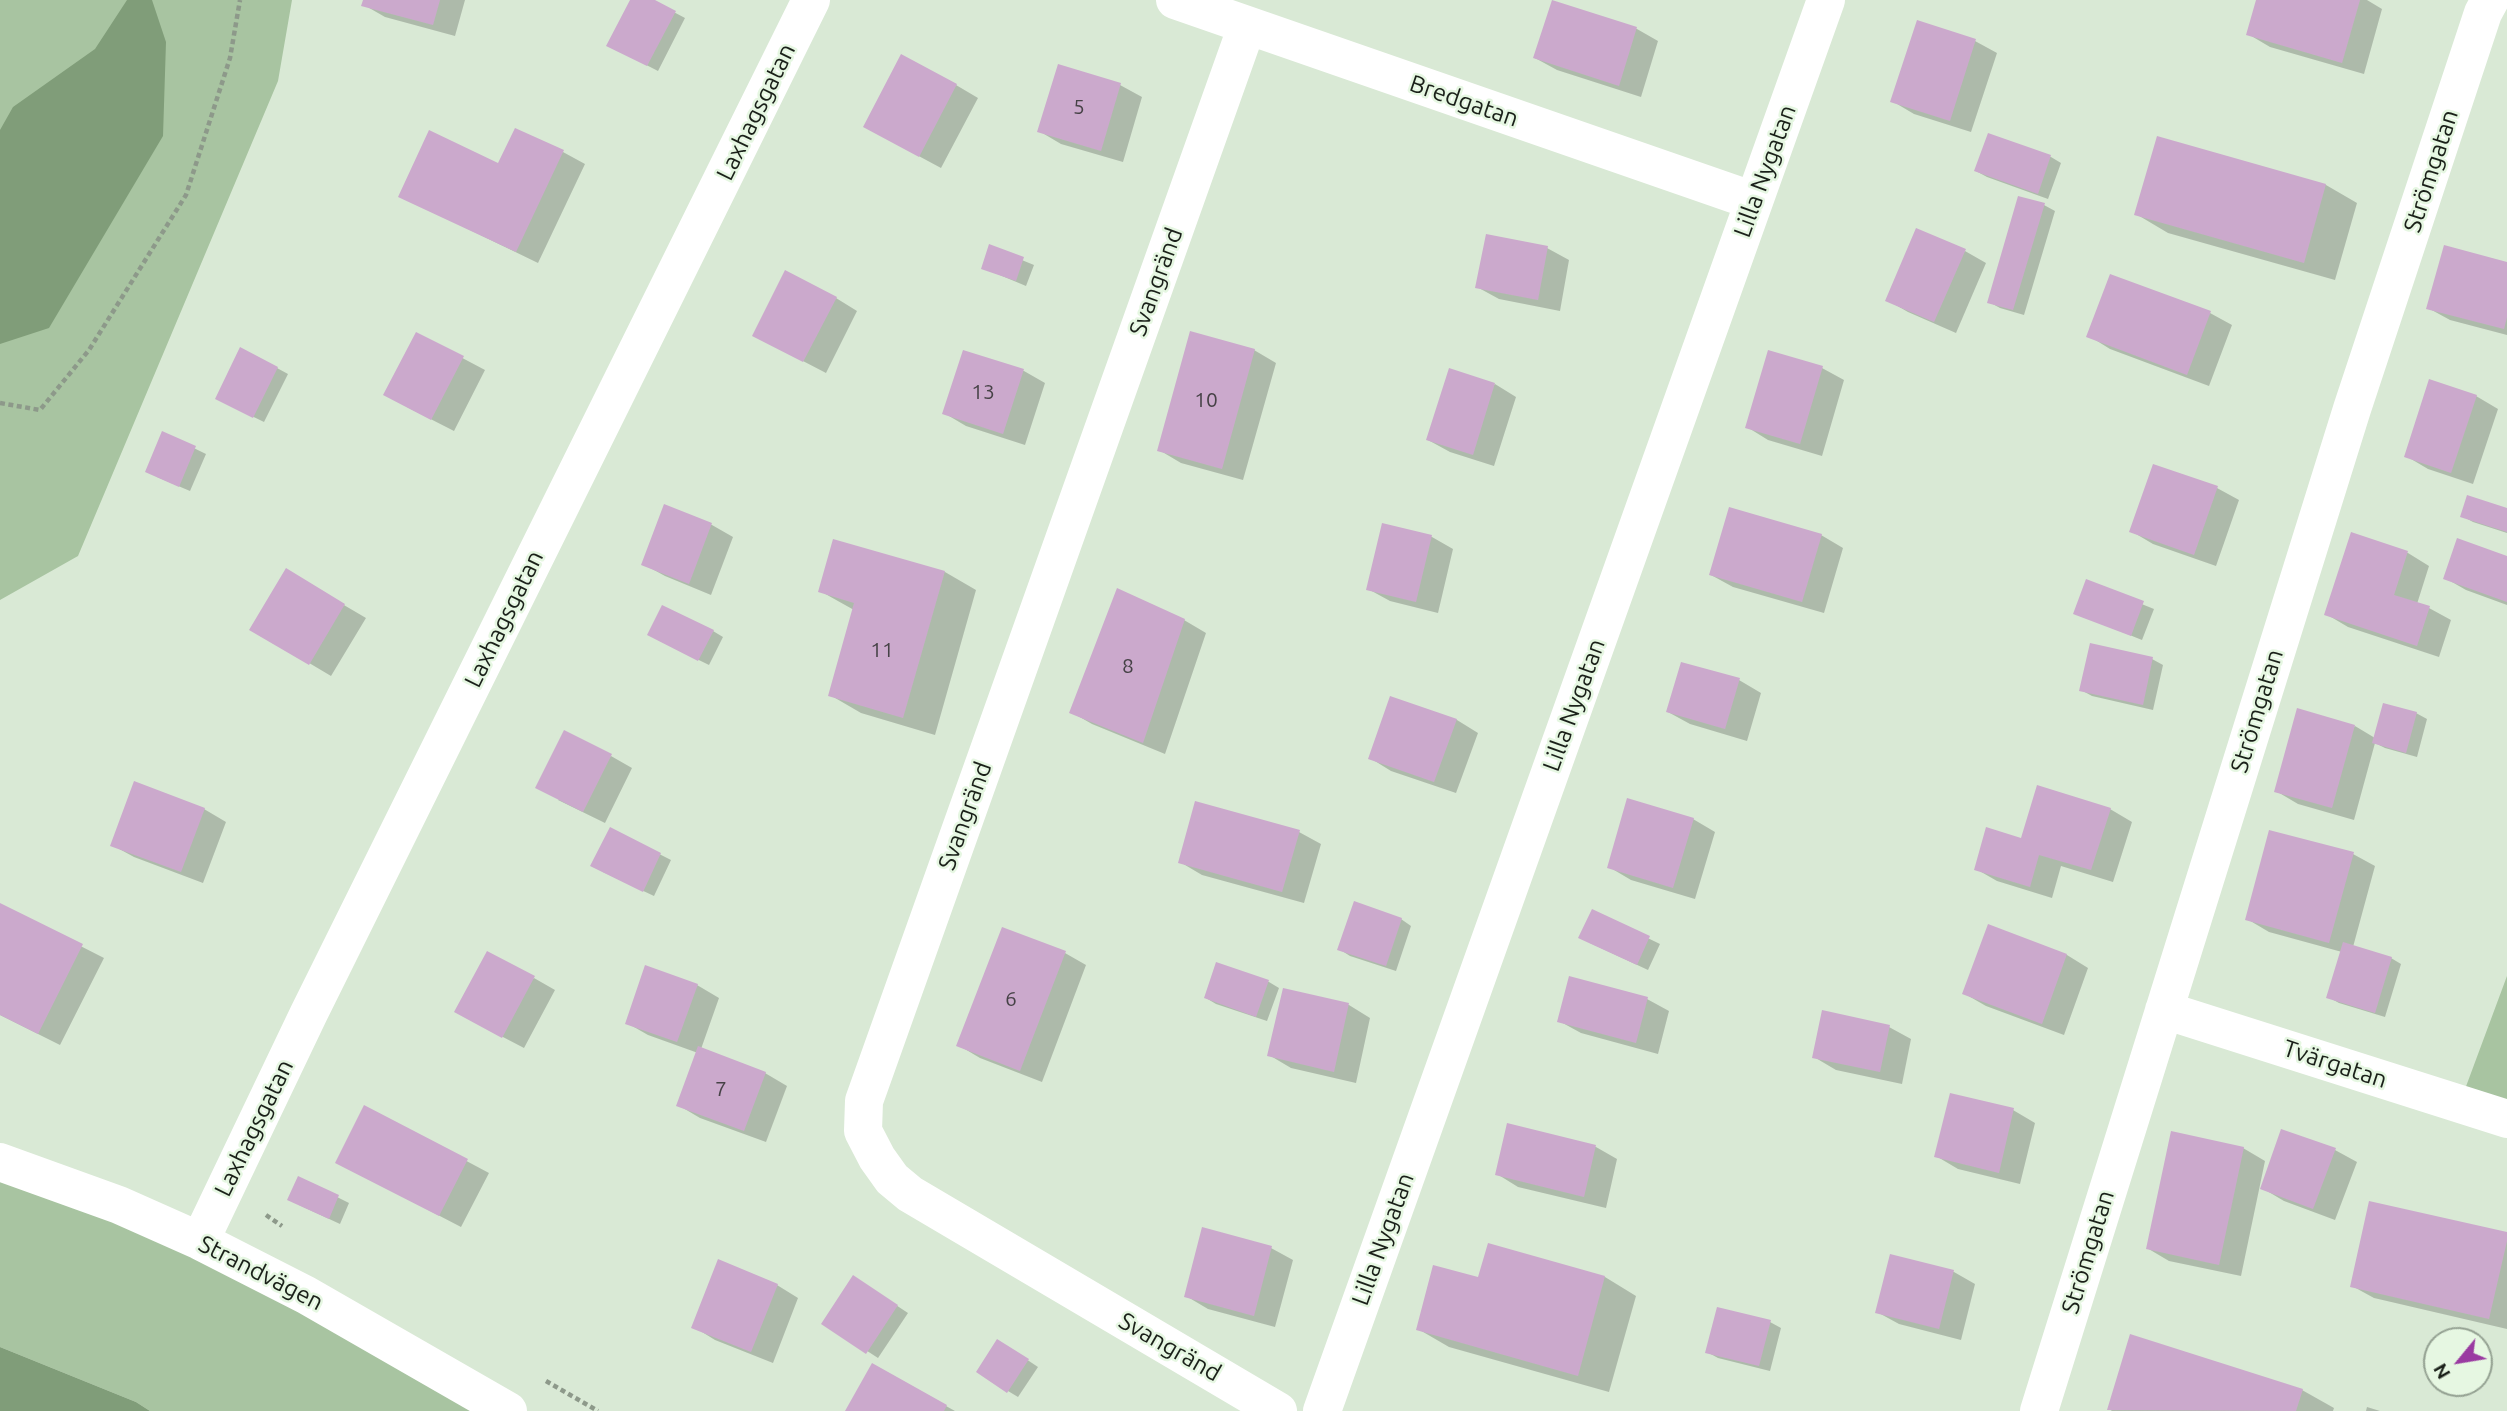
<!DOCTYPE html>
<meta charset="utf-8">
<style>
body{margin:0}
#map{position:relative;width:2507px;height:1411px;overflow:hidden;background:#d9e9d5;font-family:Ubuntu,sans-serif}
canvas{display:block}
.north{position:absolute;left:2423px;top:1327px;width:70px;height:70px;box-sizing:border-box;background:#e6f7e2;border:2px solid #94a192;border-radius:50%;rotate:240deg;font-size:19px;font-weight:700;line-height:28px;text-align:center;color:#1a2019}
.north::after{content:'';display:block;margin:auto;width:24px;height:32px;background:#9a3aa1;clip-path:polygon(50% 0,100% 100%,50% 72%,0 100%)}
</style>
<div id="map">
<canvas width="2507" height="1411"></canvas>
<div class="north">N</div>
</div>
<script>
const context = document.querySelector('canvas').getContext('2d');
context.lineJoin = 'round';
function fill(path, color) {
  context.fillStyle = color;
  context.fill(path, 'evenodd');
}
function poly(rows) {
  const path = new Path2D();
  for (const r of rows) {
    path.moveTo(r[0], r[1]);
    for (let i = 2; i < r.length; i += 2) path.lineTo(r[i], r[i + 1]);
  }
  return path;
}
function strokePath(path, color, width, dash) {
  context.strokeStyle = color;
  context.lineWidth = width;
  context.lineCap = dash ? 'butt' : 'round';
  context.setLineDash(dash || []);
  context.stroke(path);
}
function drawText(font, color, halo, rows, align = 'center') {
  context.font = font + ' Ubuntu,sans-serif';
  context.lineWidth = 5;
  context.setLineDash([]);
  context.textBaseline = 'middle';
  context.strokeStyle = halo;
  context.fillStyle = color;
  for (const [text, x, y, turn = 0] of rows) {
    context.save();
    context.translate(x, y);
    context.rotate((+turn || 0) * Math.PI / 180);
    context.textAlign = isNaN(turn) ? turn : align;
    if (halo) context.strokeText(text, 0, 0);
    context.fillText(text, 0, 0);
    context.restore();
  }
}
fill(poly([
 [0,0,292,0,278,81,78,556,0,600],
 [2507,976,2507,1123,2458,1108],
 [0,1169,201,1239,490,1411,150,1411,136,1402,0,1347]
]), '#a8c4a1');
fill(poly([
 [127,0,152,0,166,42,163,136,49,328,0,344,0,130,13,107,95,49],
 [0,1347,136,1402,150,1411,0,1411]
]), '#809d79');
fill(poly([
 [365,0,465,0,455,36,385,17,364,5],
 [632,0,651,0,685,18,658,71,619,51],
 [2257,0,2367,0,2382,9,2364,74,2270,47,2248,34],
 [1553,2,1637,29,1658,41,1641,97,1557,70,1535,58],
 [1975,41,1997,53,1971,132,1914,114,1892,101],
 [956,85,978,98,941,168,887,139],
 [1120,85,1142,97,1123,162,1061,144,1039,131],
 [1989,135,2051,157,2061,163,2048,199,1987,177,1976,171],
 [2158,138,2326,185,2357,203,2335,280,2168,233,2136,214],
 [563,152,585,164,538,263,400,196,499,165],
 [2044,205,2055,211,2024,315,2000,308,1989,302],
 [990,247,1034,265,1026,286,983,268],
 [1547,248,1569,260,1560,311,1499,299,1477,287],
 [1965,251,1986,263,1956,333,1908,312,1887,300],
 [2507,264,2507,335,2450,320,2428,308],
 [2111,277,2210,313,2232,325,2209,386,2110,349,2089,336],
 [836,298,857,311,826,373,776,347],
 [417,334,485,370,454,431,407,407],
 [1254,350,1276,363,1243,480,1181,463,1159,450],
 [964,352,1024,371,1045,383,1025,445,966,426,944,413],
 [277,368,288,374,264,422,227,404],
 [1822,368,1844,380,1822,456,1768,440,1747,427],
 [1495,384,1516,397,1494,466,1450,452,1428,440],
 [2476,396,2498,409,2473,484,2428,469,2406,456],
 [163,433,206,454,190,491,157,477],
 [2217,488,2239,500,2216,566,2153,544,2131,531],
 [665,507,712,525,733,537,711,595,665,576,643,564],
 [2507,510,2507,533,2473,522,2462,516],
 [1384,525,1432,537,1453,549,1438,613,1390,601,1368,589],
 [1821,535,1843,548,1824,613,1733,587,1711,575],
 [2352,535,2408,553,2429,566,2417,604,2429,608,2451,620,2439,657,2348,627,2326,614],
 [835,541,945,572,976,590,935,735,861,713,830,695,854,610,820,591],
 [2507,558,2507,605,2466,590,2445,578],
 [286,571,366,618,331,676,252,629],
 [2087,582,2154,609,2142,640,2075,613],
 [1184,620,1206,633,1165,754,1092,724,1071,712],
 [713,631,723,637,709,665,660,641],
 [2152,659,2163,665,2153,710,2092,696,2081,690],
 [1682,664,1739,680,1761,693,1747,741,1690,724,1668,712],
 [1391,698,1457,720,1478,733,1456,793,1391,771,1370,758],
 [2416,713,2427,719,2417,757,2385,748,2375,743,2354,820,2298,804,2276,791,2355,726,2375,738],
 [611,756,632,768,605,823,558,800],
 [204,809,226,822,203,883,134,857,112,845],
 [2110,809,2132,822,2113,882,2061,866,2052,898,1997,881,1976,869,2022,840],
 [1693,819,1715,832,1695,899,1631,880,1609,867],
 [610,829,671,860,654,896,603,872],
 [1299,832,1321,844,1304,903,1202,875,1180,862],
 [2353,854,2375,866,2353,947,2391,958,2401,964,2385,1017,2339,1003,2328,997,2342,952,2269,932,2247,919],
 [0,905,104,958,60,1045,0,1015],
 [1592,911,1660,944,1648,970,1590,943],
 [1401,919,1411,926,1396,971,1350,956,1339,949],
 [1989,927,2067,955,2088,968,2064,1035,1986,1006,1965,994],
 [1065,953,1086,965,1042,1082,980,1058,958,1045],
 [1217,964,1269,982,1279,988,1267,1021,1216,1004,1206,998],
 [534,978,555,990,524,1048,478,1024],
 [697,985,719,998,701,1049,765,1073,787,1086,766,1142,700,1118,678,1105,698,1053,648,1035,627,1023],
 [1284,990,1349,1005,1370,1018,1356,1083,1291,1068,1269,1055],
 [1647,999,1669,1011,1658,1054,1581,1033,1559,1021],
 [1889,1027,1911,1039,1902,1084,1836,1070,1814,1057],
 [365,1107,489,1173,461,1227,359,1174],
 [2013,1110,2035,1123,2020,1184,1958,1169,1936,1156],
 [1508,1125,1596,1147,1617,1159,1606,1208,1518,1187,1497,1174],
 [2243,1148,2265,1161,2241,1276,2169,1261,2147,1248],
 [2335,1150,2357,1162,2335,1220,2284,1201,2262,1188],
 [299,1178,349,1203,340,1224,299,1205],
 [2507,1234,2507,1329,2374,1298,2352,1286],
 [1271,1248,1293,1260,1275,1327,1208,1309,1186,1296],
 [1892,1256,1954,1272,1975,1284,1961,1340,1899,1324,1877,1312],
 [1605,1277,1636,1296,1609,1392,1449,1347,1418,1329,1479,1279],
 [864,1284,908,1313,878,1358,824,1323],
 [777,1285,798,1298,773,1363,715,1340,694,1327],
 [1770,1322,1781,1328,1770,1371,1718,1358,1707,1352],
 [1008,1347,1038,1367,1018,1397,1008,1391],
 [872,1365,955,1411,847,1411],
 [2302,1390,2334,1408,2333,1411,2112,1411,2109,1409],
 [2367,1407,2380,1411,2366,1411]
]), '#0003');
fill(poly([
 [363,0,440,0,433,25,361,6],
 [630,0,655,0,676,11,647,66,606,46],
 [1552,0,1637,27,1619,86,1533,58],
 [2256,0,2360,0,2342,63,2246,35],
 [1917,20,1976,39,1950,121,1890,102],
 [901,54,957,84,919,157,863,127],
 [1058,64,1121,83,1101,151,1037,132],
 [515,128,564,150,516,252,398,197,429,130,498,163],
 [1988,133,2051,155,2038,194,1974,171],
 [2157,136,2326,184,2304,263,2134,215],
 [2018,196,2045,203,2013,310,1987,303],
 [1916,228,1966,249,1934,322,1885,301],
 [1486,234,1548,246,1538,300,1475,288],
 [989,244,1024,257,1016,281,981,269],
 [2444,245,2507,262,2507,317,2504,329,2426,309],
 [785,270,837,297,803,362,752,336],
 [2110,274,2211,311,2187,375,2086,337],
 [1190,331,1255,349,1222,469,1157,451],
 [416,332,464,356,431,420,383,395],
 [240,347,278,367,253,418,215,399],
 [963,350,1024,369,1003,434,942,414],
 [1768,350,1823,366,1800,444,1745,428],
 [1449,368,1495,383,1473,455,1426,440],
 [2429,379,2477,395,2451,473,2404,457],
 [162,431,196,446,179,487,145,472],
 [2153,464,2218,486,2194,555,2129,532],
 [2467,495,2507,508,2507,532,2460,517],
 [664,504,712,523,689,584,641,565],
 [1729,507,1822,534,1802,602,1709,575],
 [1382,523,1432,535,1416,602,1366,590],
 [2351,532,2408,551,2394,595,2430,606,2417,646,2324,615],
 [2457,538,2507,556,2507,602,2443,579],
 [833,539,945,571,903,718,828,696,854,603,818,592],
 [286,568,345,604,309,665,249,630],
 [2086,579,2144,601,2131,636,2073,614],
 [1117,588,1185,619,1143,743,1069,713],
 [662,605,714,630,698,661,647,635],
 [2090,643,2153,657,2143,705,2079,691],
 [1681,662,1740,678,1725,729,1666,712],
 [1390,696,1457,719,1434,782,1368,759],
 [2383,703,2417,712,2406,753,2372,743],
 [2297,708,2355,725,2332,808,2274,792],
 [564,730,612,754,583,812,535,788],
 [134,781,205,808,181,872,110,846],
 [2037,785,2111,808,2091,870,2039,855,2030,887,1974,870,1986,827,2021,838],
 [1627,798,1694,818,1673,888,1607,868],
 [1195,801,1300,830,1282,892,1178,863],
 [610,827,661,853,643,892,590,866],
 [2269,830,2354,852,2329,943,2245,920],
 [1354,901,1402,918,1386,966,1337,950],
 [0,903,83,944,38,1034,0,1015],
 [1592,909,1650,936,1637,965,1578,938],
 [1988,924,2067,954,2042,1024,1962,994],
 [1002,927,1066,951,1020,1071,956,1046],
 [2343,942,2392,957,2375,1013,2326,998],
 [487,951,535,976,502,1038,454,1012],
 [1216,962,1269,980,1256,1017,1204,998],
 [645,965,698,984,677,1042,625,1024],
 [1569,976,1648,997,1636,1043,1557,1022],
 [1283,988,1349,1003,1334,1072,1267,1056],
 [1822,1010,1890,1025,1880,1072,1812,1058],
 [698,1046,766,1072,744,1131,676,1106],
 [1950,1093,2014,1108,1999,1173,1934,1157],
 [364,1105,468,1159,439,1216,335,1163],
 [1507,1123,1596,1145,1584,1197,1495,1175],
 [2281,1129,2336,1148,2313,1209,2260,1189],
 [2171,1131,2244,1147,2219,1265,2146,1249],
 [298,1176,339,1195,329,1219,287,1200],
 [2369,1201,2507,1232,2507,1241,2489,1319,2350,1287],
 [1202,1227,1272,1246,1254,1316,1184,1297],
 [1488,1243,1605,1276,1578,1376,1416,1330,1433,1265,1478,1277],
 [1890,1254,1954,1270,1939,1329,1875,1313],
 [718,1259,778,1284,751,1352,691,1328],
 [853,1275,898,1305,866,1354,821,1324],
 [1717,1307,1771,1320,1759,1366,1705,1353],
 [2130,1334,2303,1389,2296,1411,2107,1410],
 [997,1339,1029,1359,1007,1393,976,1372],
 [872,1363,947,1405,944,1411,845,1411]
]), '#cba9cc');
strokePath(poly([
 [0,403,40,410,89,350,186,195,230,58,240,0],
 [266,1215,282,1226],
 [546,1381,598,1411]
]), '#8d998a', 4.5, [5, 3.5]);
strokePath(poly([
 [1175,0,1754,201],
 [1247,26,864,1101,863,1131,877,1158,892,1179,910,1194,1278,1411],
 [2164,1010,2507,1119],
 [0,1162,119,1205,200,1241,306,1295,508,1411],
 [200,1241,309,1013,811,0],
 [1322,1411,1826,0],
 [2039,1411,2352,409,2483,13,2490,0]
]), '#fff', 38);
drawText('21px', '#464246', null, [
 ["5",1079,107],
 ["13",983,392],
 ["10",1206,400],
 ["11",882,650],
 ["8",1128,666],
 ["6",1011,999],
 ["7",721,1089]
]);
drawText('24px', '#1a2019', '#e6f7e2', [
 ["Bredgatan",1464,101,19],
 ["Laxhagsgatan",756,112,-64],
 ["Lilla Nygatan",1765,171,-70],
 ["Strömgatan",2431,171,-72],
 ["Svangränd",1156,282,-70],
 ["Laxhagsgatan",504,619,-64],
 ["Lilla Nygatan",1574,705,-70],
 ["Strömgatan",2257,711,-73],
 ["Svangränd",965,816,-70],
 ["Tvärgatan",2335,1064,18],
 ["Laxhagsgatan",254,1128,-64],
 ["Lilla Nygatan",1383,1239,-70],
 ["Strömgatan",2088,1252,-73],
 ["Strandvägen",261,1273,27],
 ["Svangränd",1170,1347,30]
]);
</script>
